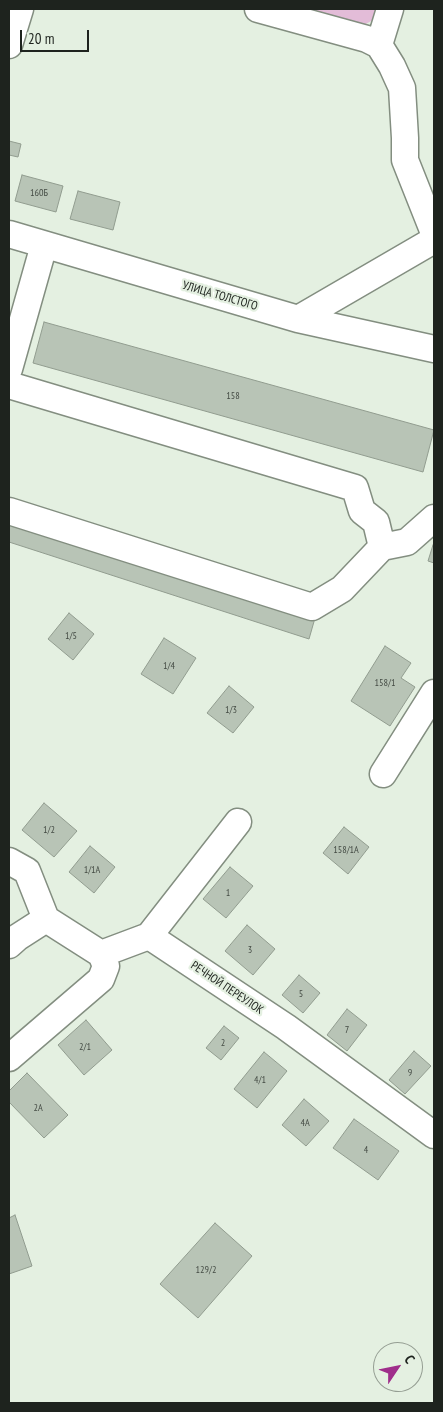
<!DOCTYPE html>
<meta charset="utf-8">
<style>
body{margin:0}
#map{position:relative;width:443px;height:1412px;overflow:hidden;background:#e4f0e1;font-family:"PT Sans Narrow",sans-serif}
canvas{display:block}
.frame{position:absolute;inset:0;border:10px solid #1e231e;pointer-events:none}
.north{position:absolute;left:373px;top:1342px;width:50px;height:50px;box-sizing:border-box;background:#e4f0e1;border:1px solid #959e93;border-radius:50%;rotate:56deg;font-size:14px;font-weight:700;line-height:20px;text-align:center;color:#1e231e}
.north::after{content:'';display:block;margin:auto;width:18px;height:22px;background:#9f2e8b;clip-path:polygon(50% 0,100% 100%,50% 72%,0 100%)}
.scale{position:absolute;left:20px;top:30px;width:69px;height:22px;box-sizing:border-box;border:2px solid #1e231e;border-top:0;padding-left:6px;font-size:15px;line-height:18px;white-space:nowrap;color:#1e231e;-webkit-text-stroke:4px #e4f0e1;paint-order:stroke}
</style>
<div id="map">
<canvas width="443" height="1412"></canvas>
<div class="frame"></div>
<div class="north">С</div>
<div class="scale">20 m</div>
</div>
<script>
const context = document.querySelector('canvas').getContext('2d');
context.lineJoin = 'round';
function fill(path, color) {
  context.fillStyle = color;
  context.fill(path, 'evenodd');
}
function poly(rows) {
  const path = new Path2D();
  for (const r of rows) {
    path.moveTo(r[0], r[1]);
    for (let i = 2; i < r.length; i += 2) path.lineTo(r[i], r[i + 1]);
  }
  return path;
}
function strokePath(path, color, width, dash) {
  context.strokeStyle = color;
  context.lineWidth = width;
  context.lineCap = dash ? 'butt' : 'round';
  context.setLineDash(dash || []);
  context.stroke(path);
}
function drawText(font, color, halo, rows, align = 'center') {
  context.font = font + ' "PT Sans Narrow",sans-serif';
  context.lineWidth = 4.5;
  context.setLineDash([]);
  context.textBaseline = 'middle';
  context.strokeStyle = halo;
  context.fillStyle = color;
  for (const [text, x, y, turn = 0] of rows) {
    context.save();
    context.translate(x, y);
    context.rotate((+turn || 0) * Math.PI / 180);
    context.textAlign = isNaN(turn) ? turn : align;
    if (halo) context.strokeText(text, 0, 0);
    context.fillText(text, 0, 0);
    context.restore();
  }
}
fill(poly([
 [298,9,377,9,375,19,362,26]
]), '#e3bcd8');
const building = poly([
 [9,141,21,144,18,157,9,155,9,141],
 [22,175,63,186,56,212,15,201,22,175],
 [78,191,120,202,113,230,70,219,78,191],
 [44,322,434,430,423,472,33,363,44,322],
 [9,520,315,618,309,639,9,542,9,520],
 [433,545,434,545,434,563,428,561,433,545],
 [69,613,94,634,73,660,48,639,69,613],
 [164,638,196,658,173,694,141,674,164,638],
 [385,646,411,663,401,678,415,687,390,726,351,701,385,646],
 [229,686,254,707,233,733,207,713,229,686],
 [44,803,77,831,54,857,22,830,44,803],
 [344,827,369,847,348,874,323,853,344,827],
 [90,846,115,867,94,893,69,872,90,846],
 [230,867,253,886,226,918,203,899,230,867],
 [247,925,275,949,253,975,225,951,247,925],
 [299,975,320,993,303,1013,282,995,299,975],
 [347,1009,367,1025,347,1051,327,1035,347,1009],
 [86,1020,112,1050,84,1075,58,1045,86,1020],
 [224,1026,239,1038,221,1060,206,1048,224,1026],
 [414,1051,431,1066,405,1094,389,1080,414,1051],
 [264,1052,287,1071,257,1108,234,1089,264,1052],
 [27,1073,68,1115,44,1138,9,1102,9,1091,27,1073],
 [304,1099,329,1121,306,1146,282,1125,304,1099],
 [354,1119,399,1151,378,1180,333,1148,354,1119],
 [15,1215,32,1266,9,1274,9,1218,15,1215],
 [215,1223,252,1256,198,1318,160,1284,215,1223]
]);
fill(building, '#b8c4b6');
strokePath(building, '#919c8f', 1);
const minor = poly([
 [258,9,367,39,379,45,392,66,402,88,405,138,405,160,434,233],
 [9,45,20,9],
 [379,45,390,9],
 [9,234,298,319,434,349],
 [298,319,434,240],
 [9,369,44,245],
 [9,385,355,488,362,511,376,522,382,547,407,542,434,518],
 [9,511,312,607,342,589,382,547],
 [383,774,434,693],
 [9,861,27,871,46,919],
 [149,936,238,822],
 [9,945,18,937,46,919,101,954,149,936,286,1027,434,1135],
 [9,1058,101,979,106,966,101,954]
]);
strokePath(minor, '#838e80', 29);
strokePath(minor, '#fff', 26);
drawText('10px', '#444b44', null, [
 ["160Б",39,193],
 ["158",233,396],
 ["1/5",71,636],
 ["1/4",169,666],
 ["158/1",385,683],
 ["1/3",231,710],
 ["1/2",49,830],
 ["158/1А",346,850],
 ["1/1А",92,870],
 ["1",228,893],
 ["3",250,950],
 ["5",301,994],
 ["7",347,1030],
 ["2",223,1043],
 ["2/1",85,1047],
 ["9",410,1073],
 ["4/1",260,1080],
 ["2А",38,1108],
 ["4А",305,1123],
 ["4",366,1150],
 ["129/2",206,1270]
]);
drawText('12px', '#1e231e', '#e4f0e1', [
 ["УЛИЦА ТОЛСТОГО",220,296,16],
 ["РЕЧНОЙ ПЕРЕУЛОК",227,988,34]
]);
</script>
